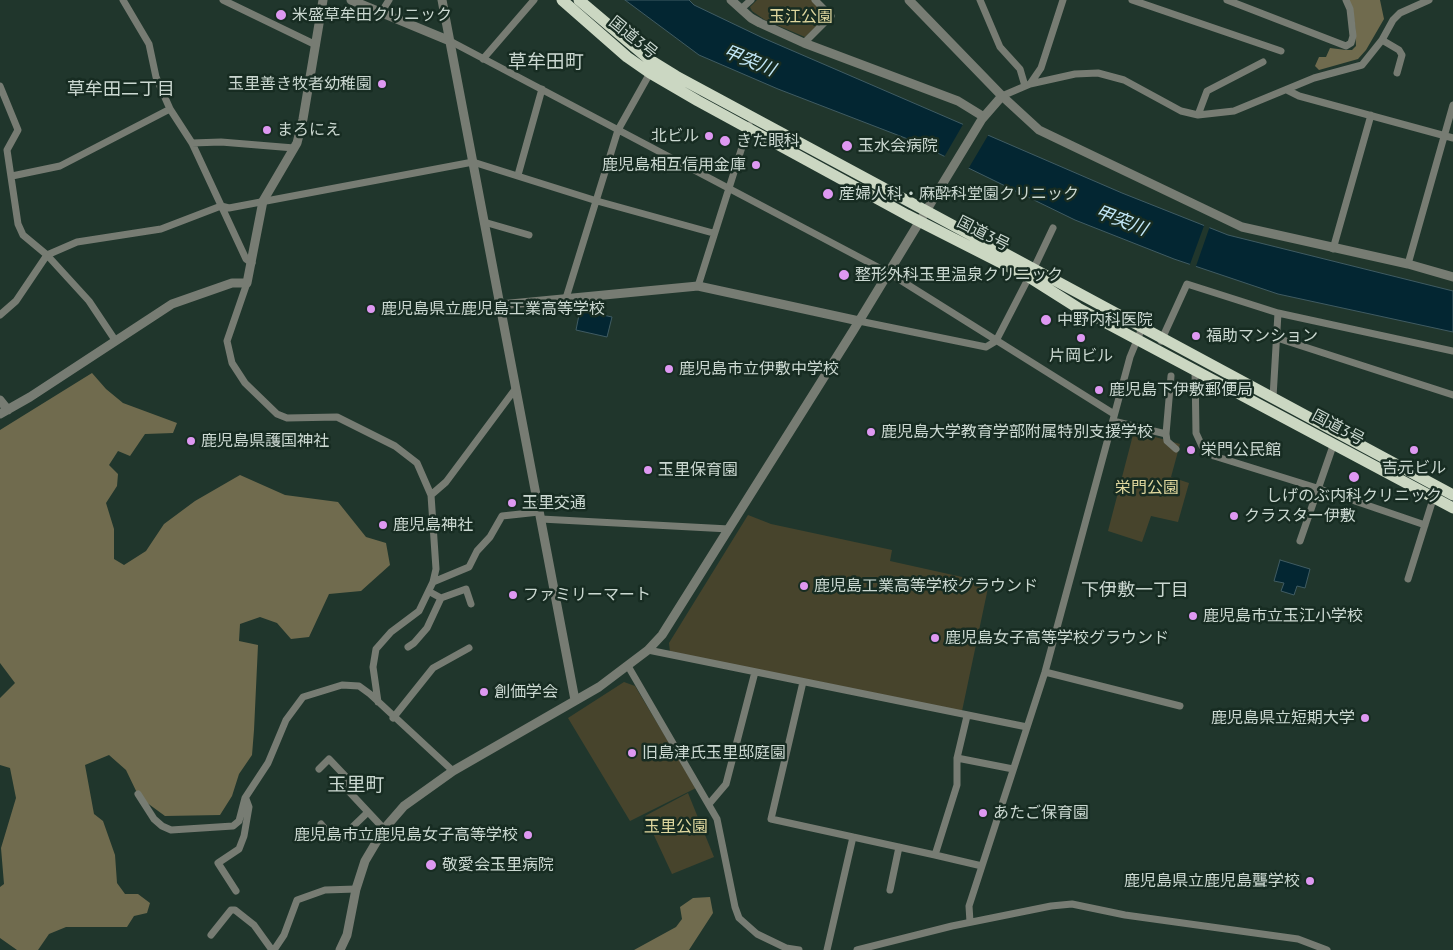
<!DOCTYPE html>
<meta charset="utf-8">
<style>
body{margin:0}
canvas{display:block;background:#20362c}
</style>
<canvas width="1453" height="950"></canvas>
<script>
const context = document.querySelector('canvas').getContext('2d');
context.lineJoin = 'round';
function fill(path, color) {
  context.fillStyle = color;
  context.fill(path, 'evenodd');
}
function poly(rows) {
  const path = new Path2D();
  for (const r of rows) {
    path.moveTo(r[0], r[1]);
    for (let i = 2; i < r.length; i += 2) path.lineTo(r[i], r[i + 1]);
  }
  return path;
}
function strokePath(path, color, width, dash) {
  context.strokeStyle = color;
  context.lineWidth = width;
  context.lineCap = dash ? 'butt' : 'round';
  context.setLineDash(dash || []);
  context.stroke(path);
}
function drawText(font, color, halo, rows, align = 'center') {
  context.font = font + ' "PT Sans","Noto Sans JP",sans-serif';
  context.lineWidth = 5;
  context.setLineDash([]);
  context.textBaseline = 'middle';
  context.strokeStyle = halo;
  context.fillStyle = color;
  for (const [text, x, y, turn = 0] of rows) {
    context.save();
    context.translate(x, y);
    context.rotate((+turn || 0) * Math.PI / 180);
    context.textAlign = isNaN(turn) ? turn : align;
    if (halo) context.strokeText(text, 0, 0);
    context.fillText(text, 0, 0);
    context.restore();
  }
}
fill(poly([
 [757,0,812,0,825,13,825,18,805,37,765,20,752,11,750,7],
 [1134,431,1180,444,1171,477,1189,483,1178,522,1151,516,1142,542,1108,531],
 [748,515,771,524,892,550,890,561,989,583,962,711,670,652,669,643],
 [624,682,635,686,696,788,630,821,568,718],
 [688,793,714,857,672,874,645,816]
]), '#47442c');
fill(poly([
 [1349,0,1380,0,1384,19,1366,50,1358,59,1319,70,1315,66,1319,57,1326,57,1330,48,1346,50,1352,50,1356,46,1355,24],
 [92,373,106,389,123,403,177,423,173,433,145,434,130,456,118,451,109,465,118,474,117,486,106,503,114,529,114,559,124,565,146,551,164,524,195,501,240,475,285,495,338,502,366,537,386,543,390,565,361,591,329,594,309,637,291,639,277,623,260,617,240,624,239,641,258,645,254,730,252,755,239,774,232,796,220,815,165,816,139,797,126,770,109,755,85,765,94,814,103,821,115,855,117,883,125,894,138,894,150,903,147,913,134,916,127,927,66,927,49,934,38,950,17,950,0,938,0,887,4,884,1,848,16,798,10,768,0,765,0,698,15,683,0,663,0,430],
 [710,897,713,913,689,950,634,950,676,927,682,919,680,907,693,898]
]), '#706b4e');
const water = poly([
 [625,0,689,0,694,5,763,38,1122,193,1228,235,1453,291,1453,332,1278,294,1174,259,1075,220,913,141,778,89,699,55,625,0],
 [580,310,612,317,607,337,576,330,580,310],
 [1280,560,1310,569,1305,588,1297,586,1294,595,1281,591,1284,583,1274,581,1280,560]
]);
fill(water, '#032632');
strokePath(water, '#3f5b62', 1);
fill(poly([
 [965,121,990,132,967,171,943,159],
 [1205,223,1210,226,1195,269,1189,267]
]), '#20362c');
strokePath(poly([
 [123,0,149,44,156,77,170,109,192,143,246,259,252,263],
 [223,0,316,45],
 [980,0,1000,47,1020,69,1025,86],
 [1132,0,1281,51],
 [1227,0,1346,46,1351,43,1353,36,1350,9,1346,0],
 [741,9,751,0],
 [381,13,389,0],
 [1382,40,1399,50,1402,55,1397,73],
 [450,41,889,273,1114,414],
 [804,43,831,16,815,0],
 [483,59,534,0],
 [1030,84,1041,68,1063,0],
 [0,86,18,130,7,150,18,224,23,235,47,255,89,301,115,340],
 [1287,90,1299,96,1453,138],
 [1002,96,1030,84,1075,74,1098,73,1124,80,1181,111,1198,115,1234,111,1314,78,1362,65,1382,40,1393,20,1400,13,1429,0],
 [1198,115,1207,91,1263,62],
 [192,143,221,142,294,148],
 [518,175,542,89],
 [12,176,60,166,170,109],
 [484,222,529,235],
 [1333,249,1371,115],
 [1408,264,1453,105],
 [1034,268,1053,228],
 [247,283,227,341,232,363,245,383,277,414,287,418,337,417,395,446,417,463,431,495,436,569,433,582,419,611,391,632,376,649,373,667,378,702],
 [698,286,749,125],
 [566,298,618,130,650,73],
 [0,315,16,301,47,255,77,242,161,229,221,206,229,208,473,162,597,201,713,233],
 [859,321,986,347,996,341,1029,277],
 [1277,338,1453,395],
 [1161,341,1187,284,1278,313,1453,351],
 [1195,369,1196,433,1202,446,1214,456,1317,488,1425,525],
 [1171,376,1166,434,1167,441,1176,449],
 [1273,397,1278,313],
 [1113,421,1166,434],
 [431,495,446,482,516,388],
 [541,519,729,529],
 [1300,541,1334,443],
 [1408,579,1434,496],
 [433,582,469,567,477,551,490,537,502,516,539,512],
 [441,598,466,589,471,604],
 [408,647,414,643,427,628,441,598,430,592],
 [648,650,1027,727],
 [628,666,717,819,735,907,739,918,757,934,786,948,799,950],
 [1045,672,1180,706],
 [803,682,771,819,935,855,957,785,957,758,967,716],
 [393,718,433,668,469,648],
 [957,758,1013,769],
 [319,769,329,759,348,779,342,784,384,829],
 [138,794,154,819,162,826,171,830,233,826,239,821,245,798,268,763,286,720,303,697,342,685,359,686,370,694,453,771],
 [709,804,726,784,755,672],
 [321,824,326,830,334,830,341,838,368,812],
 [935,855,982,866],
 [890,890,899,847],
 [236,891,218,863,239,849,244,836,249,807,246,799],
 [970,922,969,906,1045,672,1130,357,1142,328],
 [211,935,231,910,235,910,254,925,272,950],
 [274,950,284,935,297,900,325,890,356,889],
 [827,950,853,837],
 [857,950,952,926,1051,906,1072,904,1125,915,1298,939,1327,950]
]), '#777c73', 7);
strokePath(poly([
 [351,0,450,41],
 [442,0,575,700],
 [731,0,751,18,760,23,804,43,958,101,984,117],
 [909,0,1002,96,1039,130,1242,227,1408,264,1453,277],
 [500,305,698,286,859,321],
 [0,400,8,410],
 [0,414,30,397,172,304,232,283,247,283,263,201,297,143,303,119,323,0],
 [340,950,347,935,356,889,365,861,384,829,404,806,453,771,599,687,648,650,662,635,853,331,982,119,1002,96]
]), '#777c73', 9);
strokePath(poly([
 [562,0,627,57,650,73,698,101,907,215,1029,277,1078,308,1453,508],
 [579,0,650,60,676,76,1453,495]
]), '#cbd7c2', 11);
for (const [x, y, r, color] of [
 [281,15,6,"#de98f2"],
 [382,84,5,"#de98f2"],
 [267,130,5,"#de98f2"],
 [709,136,5,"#de98f2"],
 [725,141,6,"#de98f2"],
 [847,146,6,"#de98f2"],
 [756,165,5,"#de98f2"],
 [828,194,6,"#de98f2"],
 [844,275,6,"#de98f2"],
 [371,309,5,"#de98f2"],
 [1046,320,6,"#de98f2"],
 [1196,336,5,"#de98f2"],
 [1081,338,5,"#de98f2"],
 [669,369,5,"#de98f2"],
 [1099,390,5,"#de98f2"],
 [871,432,5,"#de98f2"],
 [191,441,5,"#de98f2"],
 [1191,450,5,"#de98f2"],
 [1414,450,5,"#de98f2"],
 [648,470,5,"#de98f2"],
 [1354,477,6,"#de98f2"],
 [512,503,5,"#de98f2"],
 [1234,516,5,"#de98f2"],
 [383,525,5,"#de98f2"],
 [804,586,5,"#de98f2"],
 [513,595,5,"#de98f2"],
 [1193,616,5,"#de98f2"],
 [935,638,5,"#de98f2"],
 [484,692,5,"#de98f2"],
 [1365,718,5,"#de98f2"],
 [632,753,5,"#de98f2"],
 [983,813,5,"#de98f2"],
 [528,835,5,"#de98f2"],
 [431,865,6,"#de98f2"],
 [1310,881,5,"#de98f2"]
]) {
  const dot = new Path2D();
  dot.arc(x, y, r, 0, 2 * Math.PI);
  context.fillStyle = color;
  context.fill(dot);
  strokePath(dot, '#172c22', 2);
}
drawText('16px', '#cbd8d1', '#172c22', [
 ["米盛草牟田クリニック",292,15],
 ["玉里善き牧者幼稚園",372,84,"right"],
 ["まろにえ",277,130],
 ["北ビル",699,136,"right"],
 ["きた眼科",736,141],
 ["玉水会病院",858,146],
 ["鹿児島相互信用金庫",746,165,"right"],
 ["産婦人科・麻酔科堂園クリニック",839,194],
 ["整形外科玉里温泉クリニック",855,275],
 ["鹿児島県立鹿児島工業高等学校",381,309],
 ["中野内科医院",1057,320],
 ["福助マンション",1206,336],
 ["片岡ビル",1081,356,"center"],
 ["鹿児島市立伊敷中学校",679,369],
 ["鹿児島下伊敷郵便局",1109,390],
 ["鹿児島大学教育学部附属特別支援学校",881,432],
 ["鹿児島県護国神社",201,441],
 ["栄門公民館",1201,450],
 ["吉元ビル",1414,468,"center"],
 ["玉里保育園",658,470],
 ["しげのぶ内科クリニック",1354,496,"center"],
 ["玉里交通",522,503],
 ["クラスター伊敷",1244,516],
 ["鹿児島神社",393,525],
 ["鹿児島工業高等学校グラウンド",814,586],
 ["ファミリーマート",523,595],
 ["鹿児島市立玉江小学校",1203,616],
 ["鹿児島女子高等学校グラウンド",945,638],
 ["創価学会",494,692],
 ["鹿児島県立短期大学",1355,718,"right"],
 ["旧島津氏玉里邸庭園",642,753],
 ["あたご保育園",993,813],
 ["鹿児島市立鹿児島女子高等学校",518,835,"right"],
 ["敬愛会玉里病院",442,865],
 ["鹿児島県立鹿児島聾学校",1300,881,"right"]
], 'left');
drawText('16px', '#dfd79e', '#172c22', [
 ["玉江公園",801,17],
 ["栄門公園",1147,488],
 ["玉里公園",676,827]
]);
drawText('16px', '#cbd8d1', '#172c22', [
 ["国道3号",633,38,39],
 ["国道3号",983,234,27],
 ["国道3号",1338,428,28]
]);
drawText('italic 18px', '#c3e8f8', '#172c22', [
 ["甲突川",749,61,22],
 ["甲突川",1121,221,21]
]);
drawText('18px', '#cbd8d1', '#172c22', [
 ["草牟田二丁目",121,90],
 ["下伊敷一丁目",1135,591]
]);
drawText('19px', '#cbd8d1', '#172c22', [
 ["草牟田町",546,63],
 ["玉里町",356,786]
]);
</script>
